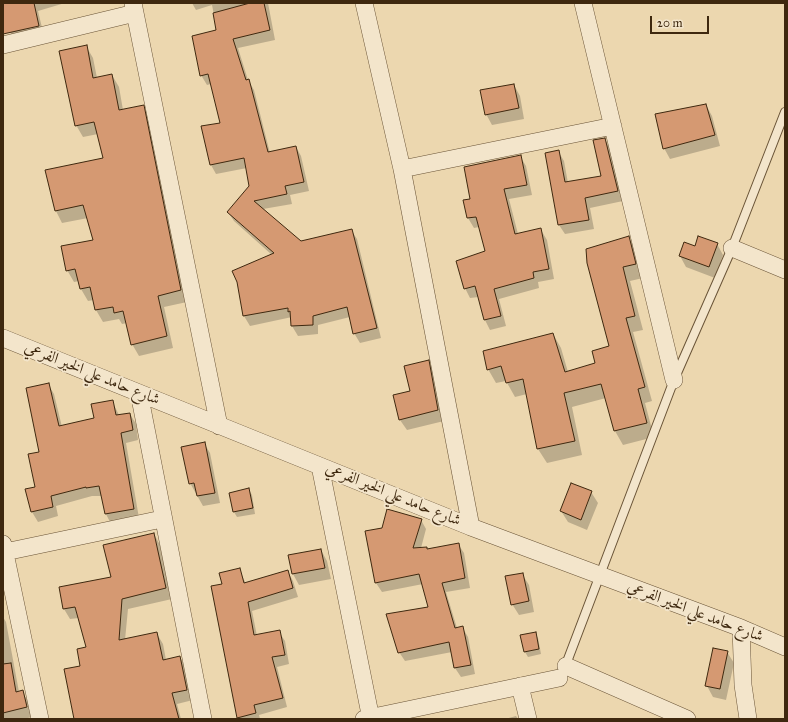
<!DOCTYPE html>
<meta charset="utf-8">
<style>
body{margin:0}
#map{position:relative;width:788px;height:722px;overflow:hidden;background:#ecd7af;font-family:"IM FELL Great Primer",serif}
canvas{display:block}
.frame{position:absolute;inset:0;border:4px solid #3e280f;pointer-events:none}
.scale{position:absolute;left:650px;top:16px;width:59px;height:18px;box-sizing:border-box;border:2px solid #3e280f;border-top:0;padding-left:5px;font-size:12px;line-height:14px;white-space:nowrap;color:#3e280f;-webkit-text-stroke:3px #f3e5cb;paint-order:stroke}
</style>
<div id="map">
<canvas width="788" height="722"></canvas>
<div class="frame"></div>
<div class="scale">20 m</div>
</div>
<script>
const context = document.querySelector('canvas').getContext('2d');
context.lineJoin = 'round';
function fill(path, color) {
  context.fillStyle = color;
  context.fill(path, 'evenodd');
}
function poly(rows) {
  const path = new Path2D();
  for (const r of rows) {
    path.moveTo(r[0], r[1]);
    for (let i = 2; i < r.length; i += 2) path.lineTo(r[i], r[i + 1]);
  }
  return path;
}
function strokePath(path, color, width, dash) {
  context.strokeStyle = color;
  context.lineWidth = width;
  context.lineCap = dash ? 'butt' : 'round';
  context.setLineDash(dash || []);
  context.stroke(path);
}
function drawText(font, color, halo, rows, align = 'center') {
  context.font = font + ' "IM FELL Great Primer",Amiri,serif';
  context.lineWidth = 3.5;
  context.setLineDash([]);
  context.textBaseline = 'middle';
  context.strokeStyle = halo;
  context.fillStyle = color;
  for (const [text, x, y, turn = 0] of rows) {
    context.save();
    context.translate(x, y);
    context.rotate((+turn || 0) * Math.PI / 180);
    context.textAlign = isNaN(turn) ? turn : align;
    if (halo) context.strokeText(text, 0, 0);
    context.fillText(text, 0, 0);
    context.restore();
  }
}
fill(poly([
 [3,3,65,3,38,11,44,36,15,42,10,32],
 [192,3,268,3,275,40,238,48,248,80,254,90,270,153,296,147,301,156,309,191,290,195,292,204,263,209,301,242,351,230,357,239,381,338,360,343,354,333,350,317,318,325,318,334,298,336,292,326,292,317,250,326,244,316,238,281,272,255,234,221,228,212,250,186,247,168,216,174,211,165,222,123,211,84,207,85,201,75,217,30,212,5,196,10],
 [86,46,93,58,97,78,112,75,119,87,123,110,143,106,150,118,187,302,164,307,173,348,139,356,132,344,127,323,122,324,119,319,103,322,96,310,94,300,88,301,81,289,79,281,74,282,67,270,94,241,88,218,62,223,56,211,46,171,104,159,98,134,83,137,76,125],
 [514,85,520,96,524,119,492,125,486,114],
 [706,105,712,116,720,146,670,159,664,148],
 [605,139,610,149,623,201,590,208,594,229,565,234,559,225,558,151,564,161,568,183,602,177],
 [520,156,526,166,532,195,509,199,518,234,541,230,547,240,554,279,538,282,539,288,499,299,506,326,490,330,485,320,479,297,470,298,465,288,486,252,479,227,474,228,468,218,464,201,471,199],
 [628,237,637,251,643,278,630,281,643,330,633,332,652,401,645,403,654,437,623,445,615,431,606,398,572,407,582,455,547,463,538,449,527,394,515,397,506,381,496,383,488,369,553,334,561,348,568,372,597,364,610,347,588,263],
 [717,244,723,255,715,278,686,267,680,256,695,247],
 [428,361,435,372,444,421,407,430,400,420,411,392],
 [48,384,54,394,62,427,95,418,112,401,119,415,130,414,136,424,138,440,126,443,139,518,111,524,106,514,102,496,92,496,56,506,58,516,38,522,32,512,26,490,36,488],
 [204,443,210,453,220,503,203,506,190,483],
 [249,490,252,495,255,514,237,517,234,512,231,493],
 [591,492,598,503,587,530,568,522,561,511],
 [421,520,426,529,421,548,427,550,458,544,464,553,470,588,446,592,457,628,462,627,468,637,475,674,461,677,455,668,452,652,405,661,399,652,430,608,423,584,382,592,376,583,366,531],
 [154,534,160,545,172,599,128,609,125,640,157,634,163,644,166,660,180,657,186,668,193,700,177,704,181,719,76,719,81,667,88,648,79,618,70,619,64,609,112,578],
 [321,550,327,561,331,579,299,585,293,574,289,556],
 [239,569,246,584,288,572,293,581,298,597,252,611,257,636,279,632,285,641,289,664,277,667,287,707,259,715,260,719,239,719,238,717,223,585],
 [522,574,529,585,534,612,519,615,512,604],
 [3,617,6,622,19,692,22,692,28,701,32,717,24,719,3,719],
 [535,633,538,638,541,654,528,657,525,652],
 [727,652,734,663,726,700,713,697,707,686],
 [516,716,518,719,505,719]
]), '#0003');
const building = poly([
 [3,3,34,3,39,26,3,34,3,3],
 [250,3,264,3,270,30,233,39,246,80,249,79,268,152,296,146,304,182,285,186,287,194,254,201,301,241,352,229,377,328,353,334,347,307,313,316,313,325,291,326,290,311,288,312,288,308,243,316,237,282,232,271,274,253,227,212,249,186,244,158,210,165,201,126,220,123,208,74,200,76,192,36,216,30,213,13,250,3],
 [87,45,93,78,112,74,119,110,144,105,181,290,158,296,167,336,131,345,123,311,114,313,113,307,95,310,90,287,80,289,75,269,66,271,61,246,93,240,83,205,55,211,45,170,103,158,94,122,75,126,59,51,87,45],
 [514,84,519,108,485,115,480,90,514,84],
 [706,104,715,135,663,149,655,114,706,104],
 [605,138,618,191,585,198,589,220,558,225,545,153,559,150,565,182,601,176,593,140,605,138],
 [521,155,527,185,504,189,515,234,541,228,549,269,533,272,534,278,494,289,501,316,484,320,475,286,464,289,456,261,485,251,476,217,467,218,463,200,470,199,464,167,521,155],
 [629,236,636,264,623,267,635,316,626,318,645,387,638,389,647,423,614,431,601,384,564,393,575,441,537,449,523,379,506,383,501,366,487,370,483,351,553,333,565,372,595,363,592,351,609,346,587,263,586,249,629,236],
 [698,236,718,243,709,267,679,256,684,242,695,246,698,236],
 [429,360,438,410,399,420,393,395,410,391,404,366,429,360],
 [49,383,59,426,94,418,91,404,113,400,116,415,130,413,133,430,121,433,134,509,105,514,99,486,86,488,86,487,51,496,53,507,31,512,25,489,35,487,28,454,39,452,26,388,49,383],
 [205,442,215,493,197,496,194,483,189,484,181,447,205,442],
 [571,483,592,491,581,520,560,511,571,483],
 [249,488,253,508,233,512,229,493,249,488],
 [387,509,422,519,413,548,427,547,427,549,459,543,465,578,442,583,455,628,463,626,471,665,454,668,449,642,398,653,386,614,428,607,419,574,375,583,365,531,382,528,387,509],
 [154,533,166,588,122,599,119,640,157,632,163,660,180,656,187,690,172,693,179,719,74,719,64,669,80,666,77,649,86,647,75,607,63,609,59,587,111,577,103,545,154,533],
 [321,549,325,568,292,574,288,555,321,549],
 [240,568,244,583,288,570,293,588,248,602,254,635,280,630,285,655,272,657,283,698,254,705,256,713,237,718,211,586,222,584,219,573,240,568],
 [523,573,529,601,511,605,505,576,523,573],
 [536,632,539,649,524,652,520,635,536,632],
 [713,648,728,651,720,689,705,686,713,648],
 [11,663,16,692,23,690,27,707,3,713,3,664,11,663]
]);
fill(building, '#d59972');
strokePath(building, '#3e280f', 1);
const lane = poly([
 [565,667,674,380,732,248,785,112]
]);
const street = poly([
 [133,3,219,426],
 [364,3,402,169,471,527],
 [583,3,674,380],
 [3,45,135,13],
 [402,169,613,126],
 [732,248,785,270],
 [3,338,471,527,741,628,785,647],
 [139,393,203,719],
 [320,466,371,719],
 [3,544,40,719],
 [5,552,162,519],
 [741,628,743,685,748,719],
 [566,666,687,719],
 [520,686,528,719],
 [364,719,559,678]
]);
strokePath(lane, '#6a5437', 10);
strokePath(street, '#6a5437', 18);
strokePath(lane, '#f3e5cb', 8);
strokePath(street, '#f3e5cb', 17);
drawText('16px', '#3e280f', '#f3e5cb', [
 ["شارع حامد علي الخير الفرعي",92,374,22],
 ["شارع حامد علي الخير الفرعي",393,495,22],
 ["شارع حامد علي الخير الفرعي",695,612,21]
]);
</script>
